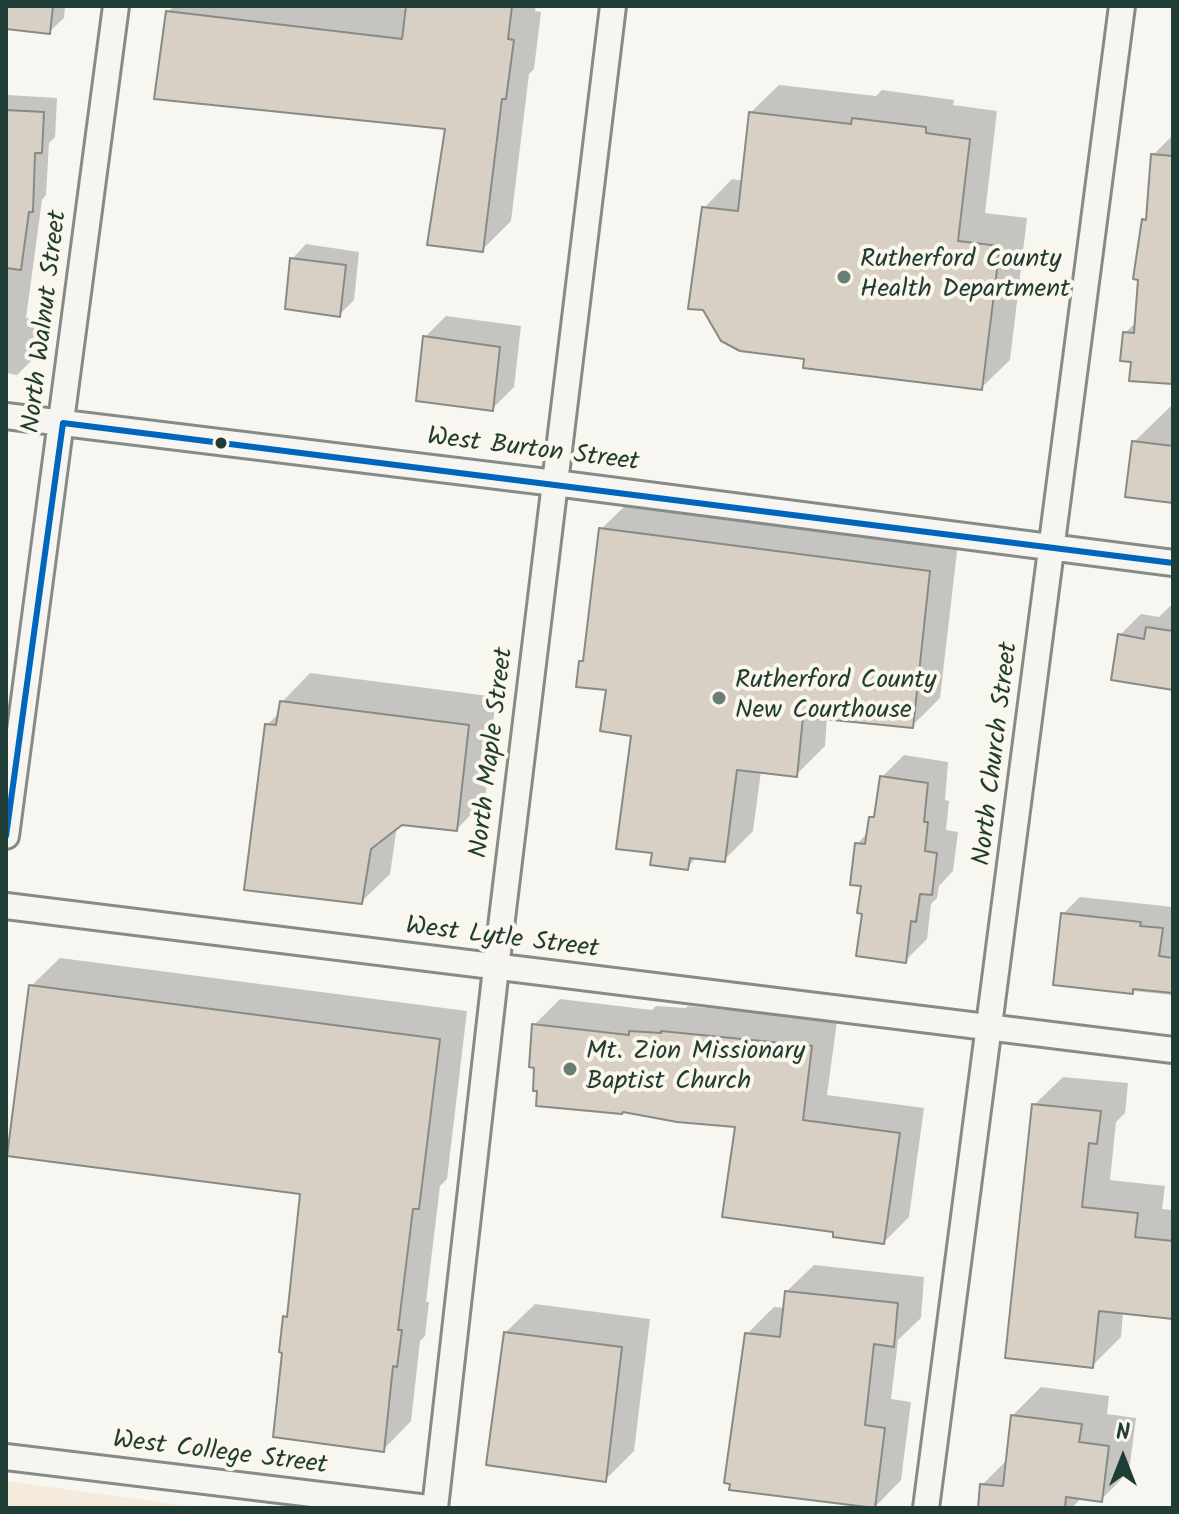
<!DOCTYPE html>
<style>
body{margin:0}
#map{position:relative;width:1179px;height:1514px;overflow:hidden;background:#f8f6f0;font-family:Kalam,sans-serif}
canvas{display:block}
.frame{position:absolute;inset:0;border:8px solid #1f3d34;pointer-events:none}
.north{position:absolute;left:1083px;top:1418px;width:80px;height:80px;-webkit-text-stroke:6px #fbf7ec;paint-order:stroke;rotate:0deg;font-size:22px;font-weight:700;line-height:32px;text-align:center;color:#1f3d34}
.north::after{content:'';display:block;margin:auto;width:28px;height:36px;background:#1f3d34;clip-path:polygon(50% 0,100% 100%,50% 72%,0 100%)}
</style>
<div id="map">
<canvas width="1179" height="1514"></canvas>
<div class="frame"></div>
<div class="north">N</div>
</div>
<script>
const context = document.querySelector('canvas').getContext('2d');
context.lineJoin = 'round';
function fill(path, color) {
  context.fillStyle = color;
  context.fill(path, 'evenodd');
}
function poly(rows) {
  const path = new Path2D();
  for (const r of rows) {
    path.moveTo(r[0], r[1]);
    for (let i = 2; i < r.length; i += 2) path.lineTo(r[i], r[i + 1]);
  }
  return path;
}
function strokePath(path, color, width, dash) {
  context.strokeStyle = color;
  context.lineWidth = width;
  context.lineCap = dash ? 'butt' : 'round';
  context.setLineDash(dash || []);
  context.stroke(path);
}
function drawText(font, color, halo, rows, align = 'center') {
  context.font = font + ' Kalam,sans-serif';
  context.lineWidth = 8;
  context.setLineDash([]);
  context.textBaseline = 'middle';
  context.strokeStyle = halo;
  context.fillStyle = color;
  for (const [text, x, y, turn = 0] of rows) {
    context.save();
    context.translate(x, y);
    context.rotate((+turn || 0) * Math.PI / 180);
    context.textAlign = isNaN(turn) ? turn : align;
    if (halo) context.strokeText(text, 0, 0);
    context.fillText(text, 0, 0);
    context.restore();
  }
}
fill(poly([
 [6,1481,203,1508,6,1508]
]), '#f4ebdd');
fill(poly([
 [6,6,65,6,64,18,49,32,6,27],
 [174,6,385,6,408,9,408,6,536,6,535,11,541,12,534,69,529,74,511,221,483,249,448,128,168,12],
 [779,85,876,96,882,90,954,100,953,105,997,111,985,213,1027,218,1010,360,981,388,806,358,704,208,732,179,743,181,750,113],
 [7,95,57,98,55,137,49,143,46,195,42,200,26,318,39,320,31,361,17,375,6,373],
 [1173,135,1173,382,1133,360,1125,333,1137,321,1144,220,1148,217,1153,155],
 [306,244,359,252,354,300,340,314,292,259],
 [446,316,521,326,514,387,492,409,425,337],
 [1173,404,1173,501,1134,442],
 [630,501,958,543,940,698,912,726,827,717,825,746,796,775,761,771,753,831,724,860,697,857,687,868,654,852,633,734,609,689,581,662,586,657,601,529],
 [1170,606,1173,607,1173,688,1120,635,1141,614,1159,617],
 [310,673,496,697,485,800,457,829,401,823,397,826,390,874,361,902,267,725,280,712,282,702],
 [904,755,948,762,945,800,949,801,946,830,958,832,953,871,939,886,937,898,931,904,927,939,906,960,864,912,864,884,857,844,869,831,871,818,876,813,882,777],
 [1080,897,1173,907,1173,995,1056,983,1063,914],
 [60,958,467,1011,447,1179,440,1186,426,1302,429,1302,425,1336,420,1341,411,1421,383,1450,285,1351,285,1317,289,1313,302,1192,31,986],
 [560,999,652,1010,656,1006,686,1008,688,1006,837,1021,827,1095,924,1108,909,1217,884,1242,836,1230,737,1125,534,1025],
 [1063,1077,1128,1083,1125,1113,1116,1122,1110,1180,1165,1186,1162,1209,1173,1210,1173,1317,1123,1311,1121,1337,1092,1366,1034,1105],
 [814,1265,924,1277,921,1318,898,1340,891,1399,911,1402,901,1480,874,1508,747,1334,774,1307,785,1308,786,1292],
 [535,1304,650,1319,634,1451,605,1480,506,1332],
 [1041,1387,1109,1396,1107,1414,1136,1418,1129,1471,1101,1500,1082,1497,1072,1508,980,1508,982,1485,1008,1459,1013,1415]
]), '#0003');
const building = poly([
 [6,6,53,6,50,34,6,29,6,6],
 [406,6,512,6,508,39,514,40,506,99,502,99,483,252,427,245,445,129,154,99,166,11,402,39,406,6],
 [6,110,44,112,42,153,35,153,33,212,29,212,21,270,6,268,6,110],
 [749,112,851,124,852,118,926,127,926,133,970,139,958,241,1000,246,982,390,803,368,804,359,740,351,721,341,703,310,688,309,702,207,738,211,749,112],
 [1151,154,1173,156,1173,384,1129,381,1131,362,1120,361,1123,332,1134,333,1138,280,1133,279,1142,219,1146,220,1151,154],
 [290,258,346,265,340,317,285,309,290,258],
 [423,336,500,347,493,411,416,401,423,336],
 [1132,441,1173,446,1173,503,1125,497,1132,441],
 [599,528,930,571,913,728,803,717,797,777,737,770,725,862,690,858,688,870,650,865,652,853,616,849,631,736,600,731,606,690,576,687,579,661,583,661,599,528],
 [1146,627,1173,631,1173,690,1111,680,1118,634,1144,639,1146,627],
 [280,701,469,725,457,831,402,825,371,849,362,904,244,890,265,724,276,725,280,701],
 [880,776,928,783,924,822,928,822,925,851,937,853,932,895,920,894,916,922,911,921,906,963,856,956,862,914,857,913,861,886,850,885,855,843,865,844,869,817,874,817,880,776],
 [1061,913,1141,922,1140,926,1163,928,1159,956,1173,958,1173,993,1133,989,1133,994,1053,985,1061,913],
 [29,985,440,1039,419,1209,413,1209,398,1330,402,1330,397,1367,393,1366,384,1452,273,1437,282,1353,279,1352,283,1316,287,1317,300,1194,7,1156,29,985],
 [532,1024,629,1035,629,1031,661,1033,661,1031,812,1046,803,1120,900,1133,884,1244,833,1237,833,1232,722,1217,735,1127,677,1122,623,1112,622,1114,536,1106,537,1091,533,1091,534,1068,529,1067,532,1024],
 [1032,1104,1101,1111,1097,1144,1089,1143,1082,1207,1138,1213,1135,1237,1173,1241,1173,1319,1099,1311,1093,1368,1005,1358,1032,1104],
 [785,1291,898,1303,894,1347,874,1344,865,1425,885,1428,875,1508,729,1490,730,1484,724,1483,745,1333,780,1337,785,1291],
 [504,1332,622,1347,606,1482,486,1465,504,1332],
 [1011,1415,1082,1424,1079,1442,1109,1446,1102,1502,1066,1497,1065,1508,978,1508,980,1484,1003,1486,1011,1415]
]);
fill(building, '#d8d0c5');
strokePath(building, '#868b86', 2);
const minor = poly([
 [6,416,555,483,1173,563],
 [6,836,116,6],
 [6,906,1173,1050],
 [6,1457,428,1508],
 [435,1508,496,968,613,6],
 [926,1508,1122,6]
]);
strokePath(minor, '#868b86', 30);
strokePath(minor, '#f6f5f1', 24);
strokePath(poly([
 [6,836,63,423,1173,563]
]), '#0065bd', 6);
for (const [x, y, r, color] of [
 [844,277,8,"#6b7e76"],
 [221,443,7,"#1f3d34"],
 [719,698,8,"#6b7e76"],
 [570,1069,8,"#6b7e76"]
]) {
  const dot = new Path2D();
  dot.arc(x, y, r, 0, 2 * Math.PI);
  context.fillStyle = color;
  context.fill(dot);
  strokePath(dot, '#fbf7ec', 3);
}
drawText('26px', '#1f3d34', '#fbf7ec', [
 ["Rutherford County",860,262],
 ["Health Department",860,292],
 ["Rutherford County",735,683],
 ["New Courthouse",735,713],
 ["Mt. Zion Missionary",586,1054],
 ["Baptist Church",586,1084]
], 'left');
drawText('26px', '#1f3d34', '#fbf7ec', [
 ["North Walnut Street",47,322,-83],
 ["West Burton Street",533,452,7],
 ["North Maple Street",494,753,-83],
 ["North Church Street",998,754,-83],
 ["West Lytle Street",502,940,7],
 ["West College Street",220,1455,7]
]);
</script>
